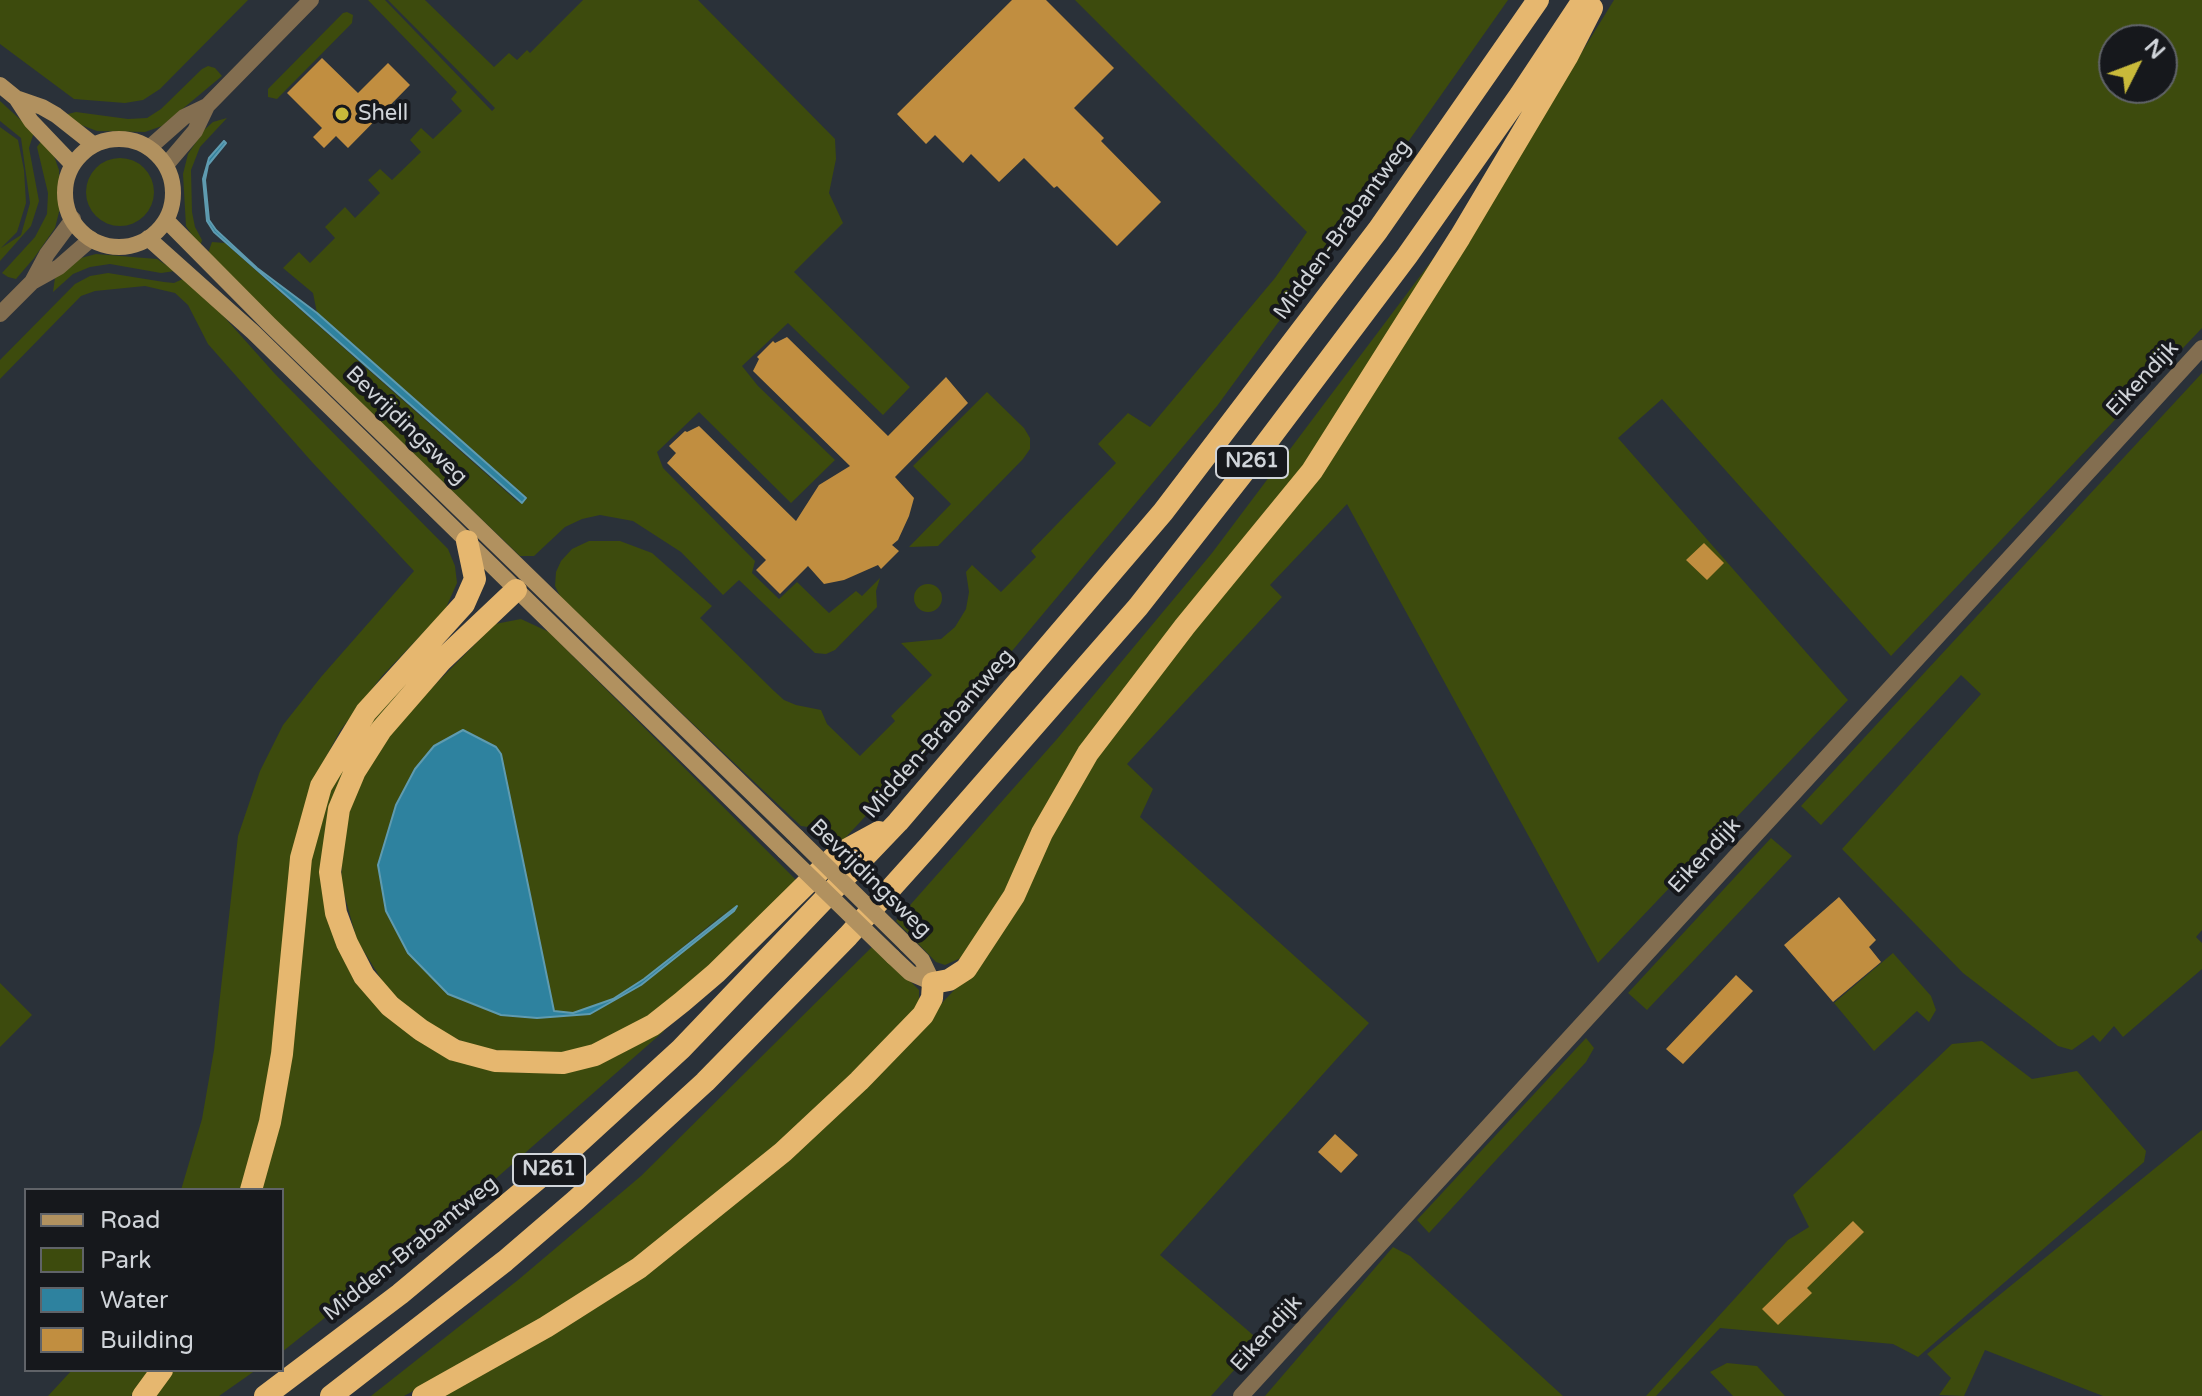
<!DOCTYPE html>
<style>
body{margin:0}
#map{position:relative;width:2202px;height:1396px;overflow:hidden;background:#2a3139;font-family:"Varela Round",sans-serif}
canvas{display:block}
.legend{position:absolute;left:24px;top:1188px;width:260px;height:184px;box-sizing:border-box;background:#16181c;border:2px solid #606368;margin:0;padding:10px 14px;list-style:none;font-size:24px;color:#d0d4d9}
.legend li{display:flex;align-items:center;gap:16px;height:40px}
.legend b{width:40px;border:2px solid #606368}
.north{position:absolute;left:2098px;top:24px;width:80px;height:80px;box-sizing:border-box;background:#16181c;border:2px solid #606368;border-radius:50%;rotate:48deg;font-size:22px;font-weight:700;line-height:32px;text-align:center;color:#d0d4d9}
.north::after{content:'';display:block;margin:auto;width:28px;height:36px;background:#c9ba3a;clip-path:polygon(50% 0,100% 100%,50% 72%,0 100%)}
</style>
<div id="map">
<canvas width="2202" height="1396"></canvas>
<ul class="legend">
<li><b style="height:10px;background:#b1915f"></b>Road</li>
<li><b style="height:22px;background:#3d4b0d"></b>Park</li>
<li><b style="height:22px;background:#2e829f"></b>Water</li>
<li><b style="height:22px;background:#c18e40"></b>Building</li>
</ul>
<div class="north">N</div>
</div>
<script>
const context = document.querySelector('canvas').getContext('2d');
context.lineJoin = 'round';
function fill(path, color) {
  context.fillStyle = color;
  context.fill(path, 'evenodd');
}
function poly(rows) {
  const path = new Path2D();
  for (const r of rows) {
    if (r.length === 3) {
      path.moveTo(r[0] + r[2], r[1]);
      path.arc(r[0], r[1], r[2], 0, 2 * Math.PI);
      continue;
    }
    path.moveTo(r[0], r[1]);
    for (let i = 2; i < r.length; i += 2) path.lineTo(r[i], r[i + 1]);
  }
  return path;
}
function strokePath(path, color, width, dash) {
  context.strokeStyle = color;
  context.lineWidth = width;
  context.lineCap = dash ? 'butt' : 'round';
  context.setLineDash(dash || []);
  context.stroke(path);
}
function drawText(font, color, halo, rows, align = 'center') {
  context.font = font + ' "Varela Round",sans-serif';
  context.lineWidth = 8;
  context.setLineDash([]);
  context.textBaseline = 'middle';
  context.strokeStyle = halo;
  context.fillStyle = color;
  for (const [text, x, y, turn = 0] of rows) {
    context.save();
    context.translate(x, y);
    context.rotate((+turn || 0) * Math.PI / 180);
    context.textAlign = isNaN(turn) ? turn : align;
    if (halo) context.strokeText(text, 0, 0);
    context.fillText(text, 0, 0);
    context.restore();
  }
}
fill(poly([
 [0,0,248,0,160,89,143,100,125,103,74,99,0,44],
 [368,0,385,0,492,111,495,108,388,0,425,0,494,67,509,53,517,60,527,50,530,53,583,0,698,0,835,139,836,159,829,193,843,223,794,272,910,387,883,415,788,323,742,366,758,386,835,460,791,503,699,412,657,452,663,468,755,561,752,573,779,599,797,582,829,613,856,591,862,596,880,578,876,591,877,607,835,650,826,654,815,653,739,580,723,595,681,552,633,521,600,515,582,519,565,527,534,556,520,556,207,256,212,242,225,243,518,502,522,503,525,501,526,497,317,313,313,293,283,268,299,252,310,263,335,238,325,227,345,207,355,218,380,193,368,180,380,169,392,180,421,152,410,140,421,128,433,139,462,111,451,99,457,92],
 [1075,0,1508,0,1353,220,1217,406,945,731,833,851,808,827,801,826,562,600,555,586,556,572,561,561,572,549,589,541,620,541,652,553,712,606,700,618,774,691,784,700,796,705,821,710,827,724,860,756,895,721,891,716,932,675,901,643,941,639,955,627,966,609,969,592,966,572,972,565,1001,592,1036,557,1031,551,1116,463,1098,444,1128,413,1150,427,1275,278,1307,232],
 [1614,0,2202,0,2202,328,1891,656,1662,399,1618,438,1848,700,1598,963,1347,504,1270,585,1282,597,1127,764,1153,789,1140,817,1369,1023,1160,1255,1260,1341,1211,1396,436,1396,527,1346,895,1053,973,970,1071,794,1480,217],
 [2114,40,2162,40,2162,88,2114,88],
 [347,12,353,15,352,23,277,99,268,97,268,89,343,13],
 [208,66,215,68,222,76,162,126,145,132,97,131,76,123,64,115,76,112,128,119,147,118,161,109,202,69],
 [0,101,34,132,29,148,39,201,31,226,0,261,0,127,18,140,24,170,26,203,17,232,1,248,21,235,30,203,21,138,0,121],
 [227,118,200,147,191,170,192,212,195,227,202,240,200,247,186,226,183,174,188,154,204,130,213,122],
 [42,140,54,156,59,170,60,208,55,228,34,258,16,279,8,277,2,273,35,237,47,214,48,193,37,147],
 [120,192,34],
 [1448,239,1346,408,1016,873,963,957,945,965,936,962,896,921,1057,739,1212,553],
 [96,254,157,259,175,271,161,273,110,264,90,267,73,274,53,292,55,278,81,258],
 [108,273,164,282,174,283,185,278,210,301,275,374,448,549,455,566,457,583,445,610,382,676,340,731,313,781,263,1119,242,1190,181,1190,202,1119,214,1050,238,836,260,771,283,725,321,677,414,571,312,462,208,344,188,305,175,293,145,286,95,291,81,296,0,379,0,360,75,284,90,276],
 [2202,373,2202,930,2196,937,2202,943,2202,969,2123,1037,2114,1026,2100,1042,2093,1035,2072,1050,2058,1046,1963,973,1842,849,1981,694,1961,675,1821,825,1801,806],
 [987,392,1024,428,1030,438,1030,449,1023,459,938,546,909,547,951,504,913,466],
 [928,598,14],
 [521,619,549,632,800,884,649,1019,595,1046,537,1057,476,1047,427,1026,386,987,357,940,341,883,343,841,351,804,372,760,402,718,495,624],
 [501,754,554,1011,573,1013,613,999,644,979,733,906,641,985,590,1014,537,1018,501,1015,409,953,386,911,378,865],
 [440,643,446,649,328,817,361,985,490,1070,528,1073,560,1071,662,1028,664,1031,460,1210,282,1352,282,1190,259,1190,314,827,350,747],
 [1771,838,1792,856,1647,1010,1628,993],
 [874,945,919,990,919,1001,916,1010,833,1095,680,1229,564,1309,404,1396,371,1396,518,1280,641,1176],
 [1893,953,1931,996,1936,1010,1929,1022,1917,1011,1874,1051,1834,1003],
 [0,983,32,1015,0,1047],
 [1586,1038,1594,1048,1586,1062,1429,1233,1417,1220],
 [1982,1041,2032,1079,2077,1071,2146,1151,2144,1162,1918,1357,1893,1344,1720,1328,1656,1396,1646,1396,1788,1240,1809,1227,1793,1195,1952,1044],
 [2202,1130,2202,1396,2103,1396,1985,1350,1964,1396,1939,1395,1951,1378,1927,1354],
 [1393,1247,1410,1256,1563,1396,1265,1396],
 [1727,1363,1757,1366,1785,1396,1733,1396,1710,1372],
 [72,1370,152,1370,131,1396,48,1396],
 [170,1370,256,1370,219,1396,153,1396]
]), '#3d4b0d');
const water = poly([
 [224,141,226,143,208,165,205,180,209,220,216,230,257,268,317,313,526,498,522,503,214,232,207,221,203,179,209,158,224,141],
 [463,730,496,747,501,754,554,1011,573,1013,613,999,644,979,737,906,734,911,641,985,590,1014,537,1018,501,1015,448,994,408,953,386,911,378,865,396,805,415,769,434,746,463,730]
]);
fill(water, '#2e829f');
strokePath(water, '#5f9bb0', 2);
fill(poly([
 [1012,0,1046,0,1114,68,1074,108,1104,138,1101,141,1161,202,1117,246,1057,186,1054,188,1024,158,999,182,971,154,963,163,935,135,926,144,897,114],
 [322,58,358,93,388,63,410,85,348,148,336,136,324,148,313,137,322,128,287,93],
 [787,337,888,436,946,377,968,403,895,477,914,498,909,516,898,540,892,545,899,551,881,569,878,565,844,580,824,584,808,566,780,594,756,570,766,560,667,463,676,453,669,446,685,431,687,432,699,426,796,521,819,485,850,466,753,371,759,359,757,357,773,341,775,343],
 [1704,543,1724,563,1707,580,1686,560],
 [1839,897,1876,940,1869,947,1881,962,1833,1002,1784,945],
 [1736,975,1753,991,1683,1064,1666,1049],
 [1335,1134,1358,1155,1341,1173,1318,1152],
 [1853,1221,1864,1232,1807,1288,1812,1293,1778,1325,1762,1309]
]), '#c18e40');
strokePath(poly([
 [1241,1396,2202,348]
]), '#836e50', 16);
strokePath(poly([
 [149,148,184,117,207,106],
 [166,165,195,131,207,106,311,0],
 [32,282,47,254,73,219],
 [0,314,32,282,59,267,91,239]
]), '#836e50', 16);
strokePath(poly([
 [0,85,16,98,31,121,73,165],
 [16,98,42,107,56,115,94,145],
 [119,193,54],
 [166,220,269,324,797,837],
 [148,238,253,332,784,851],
 [906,944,922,960,933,983],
 [893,957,910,973,933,983]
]), '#b1915f', 16);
strokePath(poly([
 [516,590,441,661,381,730,355,771,339,809,330,872,336,913,347,943,364,976,390,1006,421,1030,454,1050,495,1061,563,1063,595,1055,653,1025,682,1002,716,973,835,856,879,832],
 [251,1190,270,1122,282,1054,301,858,321,786,366,712,464,604,475,579,467,541],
 [143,1396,162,1370],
 [265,1396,400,1294,551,1168,681,1049,898,822,1163,512,1378,230,1538,0],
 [331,1396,505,1261,576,1200,705,1082,848,936,929,846,1138,607,1258,454,1407,256,1520,95,1583,0],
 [423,1396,546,1327,639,1268,783,1152,859,1081,923,1015,932,998,933,983,949,980,966,969,1014,896,1042,833,1088,753,1185,626,1312,471,1460,237,1567,57,1592,8]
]), '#e6b76f', 22);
strokePath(poly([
 [797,837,906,944],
 [784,851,893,957]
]), '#b1915f', 16);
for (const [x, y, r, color] of [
 [342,114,8,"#c9ba3a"]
]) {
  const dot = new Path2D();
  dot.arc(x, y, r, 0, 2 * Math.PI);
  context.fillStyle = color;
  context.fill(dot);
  strokePath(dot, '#16181c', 3);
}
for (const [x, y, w] of [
 [1252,462,72],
 [549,1170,72]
]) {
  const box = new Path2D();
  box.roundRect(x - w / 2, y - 16, w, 32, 6);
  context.fillStyle = '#16181c';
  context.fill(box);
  strokePath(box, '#d0d4d9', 2);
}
drawText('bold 20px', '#d0d4d9', null, [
 ["N261",1252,462],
 ["N261",549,1170]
]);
drawText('22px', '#d0d4d9', '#16181c', [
 ["Shell",358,114]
], 'left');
drawText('22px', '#d0d4d9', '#16181c', [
 ["Midden-Brabantweg",1343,230,-54],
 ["Eikendijk",2143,379,-47],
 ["Bevrijdingsweg",406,426,44],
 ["Midden-Brabantweg",939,734,-49],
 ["Eikendijk",1705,856,-47],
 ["Bevrijdingsweg",870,879,44],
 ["Midden-Brabantweg",411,1249,-39],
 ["Eikendijk",1267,1334,-48]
]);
</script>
